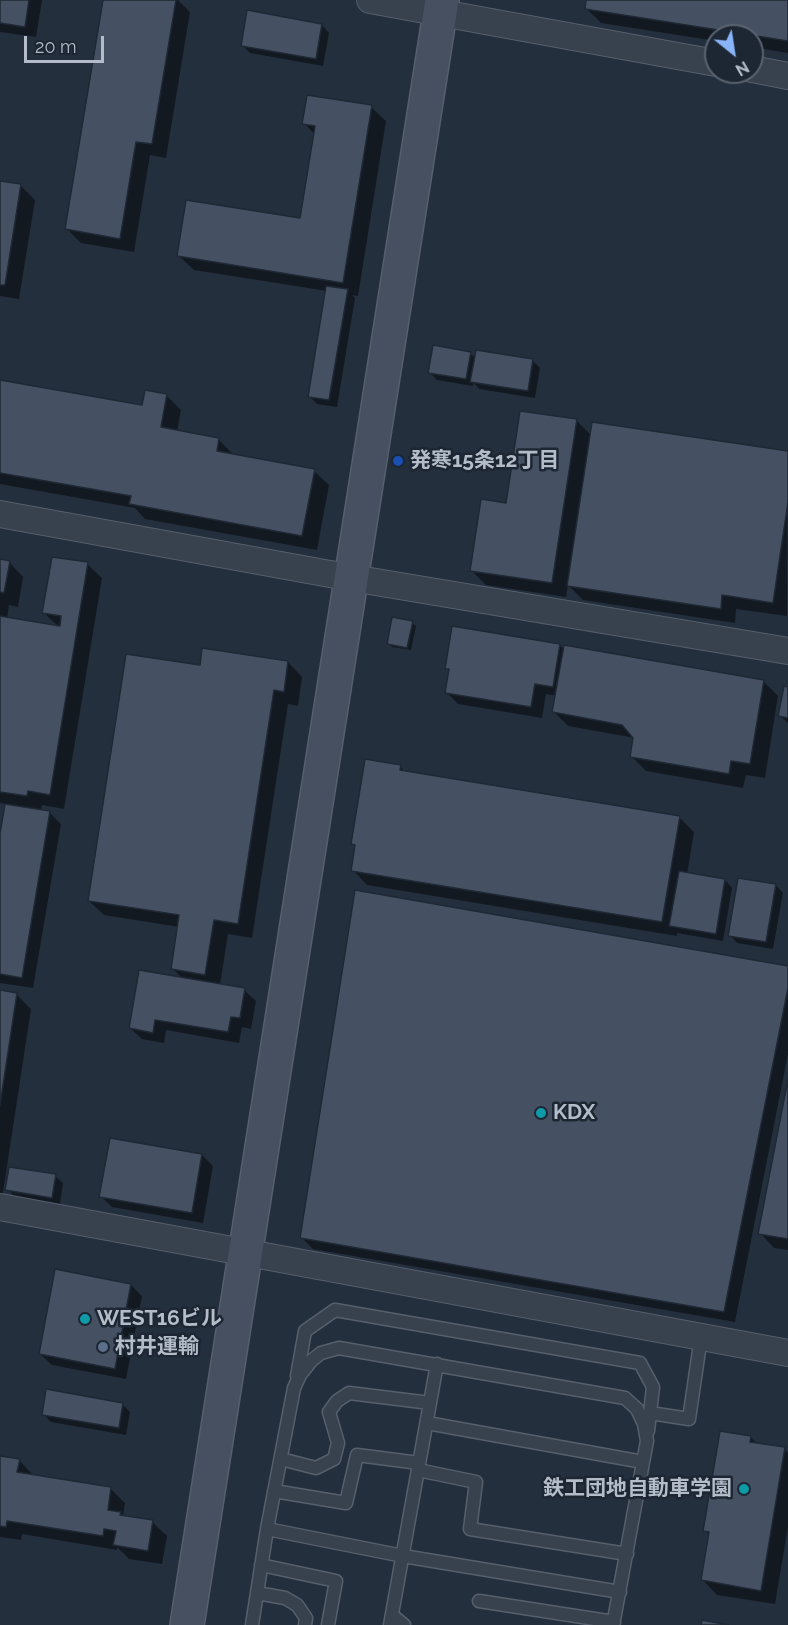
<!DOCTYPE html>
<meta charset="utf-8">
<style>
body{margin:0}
#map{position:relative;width:788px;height:1625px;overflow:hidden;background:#242f3e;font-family:Raleway,sans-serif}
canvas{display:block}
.north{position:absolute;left:704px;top:24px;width:60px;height:60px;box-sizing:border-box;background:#1d2633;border:2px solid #59626f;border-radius:50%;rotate:150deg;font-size:16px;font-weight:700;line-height:24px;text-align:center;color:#b4bcc9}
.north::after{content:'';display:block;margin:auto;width:21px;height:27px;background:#8ab4f8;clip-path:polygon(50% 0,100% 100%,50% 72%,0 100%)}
.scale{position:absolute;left:24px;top:36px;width:80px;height:27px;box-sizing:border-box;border:3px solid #b4bcc9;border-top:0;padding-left:8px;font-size:18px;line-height:21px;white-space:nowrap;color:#b4bcc9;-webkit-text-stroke:4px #1d2633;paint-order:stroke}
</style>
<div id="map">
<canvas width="788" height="1625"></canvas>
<div class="north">N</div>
<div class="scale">20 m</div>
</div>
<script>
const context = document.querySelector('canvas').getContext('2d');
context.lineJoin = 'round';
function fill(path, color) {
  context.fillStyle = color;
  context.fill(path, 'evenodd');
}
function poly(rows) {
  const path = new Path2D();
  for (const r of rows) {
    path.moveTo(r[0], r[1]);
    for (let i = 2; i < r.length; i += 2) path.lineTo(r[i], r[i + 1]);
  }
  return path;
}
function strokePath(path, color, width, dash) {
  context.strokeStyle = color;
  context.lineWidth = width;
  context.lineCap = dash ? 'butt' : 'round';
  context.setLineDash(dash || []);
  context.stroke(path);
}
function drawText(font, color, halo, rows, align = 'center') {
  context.font = font + ' Raleway,"Noto Sans JP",sans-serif';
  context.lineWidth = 5;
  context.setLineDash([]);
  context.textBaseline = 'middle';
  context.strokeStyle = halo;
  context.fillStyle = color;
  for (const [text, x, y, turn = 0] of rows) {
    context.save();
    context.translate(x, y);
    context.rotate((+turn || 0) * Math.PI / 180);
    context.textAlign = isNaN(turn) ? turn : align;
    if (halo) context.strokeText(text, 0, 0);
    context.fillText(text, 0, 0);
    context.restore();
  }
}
fill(poly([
 [0,0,42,0,36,37,0,32],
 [105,0,178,0,190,12,166,158,150,155,134,252,81,243,67,229],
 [588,0,788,0,788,53,752,47,752,36,716,36,716,41,601,23,586,8],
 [322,25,329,33,323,66,250,53,242,45],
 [371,107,386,121,358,296,352,295,355,298,337,407,317,404,309,396,327,291,194,270,179,256,301,220,315,135,304,123],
 [0,182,21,186,35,200,19,299,0,296],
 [470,353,476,359,532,360,540,368,535,398,479,389,474,383,473,386,437,380,429,372],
 [0,381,143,407,166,395,181,410,177,432,218,439,233,454,233,456,314,471,329,485,317,550,145,519,135,508,0,484],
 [576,420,591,435,788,452,787,616,736,609,735,623,583,600,568,585,566,597,486,585,471,570,507,505],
 [0,561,9,562,23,577,18,607,9,605,7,619,59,627,44,613,87,564,102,578,64,809,42,805,41,811,49,812,61,824,33,988,0,983,0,831,2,832,6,804,0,803],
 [412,623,416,626,411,650,392,647,388,643],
 [560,645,564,650,763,681,778,696,765,778,746,775,743,788,646,771,631,756,635,738,568,726,553,711,556,696,546,694,542,718,458,704,447,693,450,672,447,668],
 [288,662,302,677,298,706,288,704,252,938,228,934,220,985,244,990,256,1001,251,1029,242,1027,239,1043,166,1030,164,1043,142,1039,130,1028,183,979,173,969,179,927,104,915,89,901,201,667],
 [788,688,788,723,780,716],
 [400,767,406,772,679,817,694,832,687,874,725,880,732,888,723,941,677,933,677,936,367,885,353,870,356,847,352,843],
 [776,885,783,893,773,949,737,943,730,935],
 [788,968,788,1054,735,1322,313,1249,301,1237],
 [0,992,16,994,31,1009,2,1199,0,1199],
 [788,1087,788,1250,774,1248,760,1233],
 [202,1155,213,1166,203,1223,112,1207,101,1196],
 [55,1176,63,1183,60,1204,15,1197,7,1189],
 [131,1285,142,1296,126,1379,52,1365,40,1354],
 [122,1404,130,1412,126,1435,51,1422,43,1414],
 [750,1437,758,1444,784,1449,788,1453,788,1527,775,1604,717,1595,703,1580,710,1536,705,1531],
 [0,1457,19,1460,33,1475,111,1489,125,1503,123,1516,152,1522,167,1536,162,1564,129,1559,117,1547,117,1550,22,1534,21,1540,0,1537]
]), '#0007');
const building = poly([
 [0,0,29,0,25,27,0,23,0,0],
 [103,0,176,0,152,144,136,142,120,239,65,229,103,0],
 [586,0,788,0,788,41,585,9,586,0],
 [247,10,322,24,316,59,241,46,247,10],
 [307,95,372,105,343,283,177,256,186,200,300,218,315,126,302,124,307,95],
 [0,181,21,184,5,285,0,285,0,181],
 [326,286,348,289,329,400,308,397,326,286],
 [433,345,471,352,466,379,428,373,433,345],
 [476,350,533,359,528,391,470,382,476,350],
 [0,380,142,405,145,390,167,394,161,427,219,438,217,451,315,469,302,536,129,504,131,496,0,473,0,380],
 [520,411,577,419,552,583,470,571,481,499,506,503,520,411],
 [592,422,788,451,788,502,773,603,722,595,721,609,567,586,592,422],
 [52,557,88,562,50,795,28,791,27,796,0,792,0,616,60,626,61,616,42,613,52,557],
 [0,559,10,561,4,593,0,592,0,559],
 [392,617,413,621,407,648,387,644,392,617],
 [452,626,560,644,553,687,535,684,531,707,445,693,449,669,445,669,452,626],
 [564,645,764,680,750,764,731,761,729,774,630,757,633,738,622,725,552,712,564,645],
 [202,648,288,661,284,692,274,690,238,924,214,920,205,975,171,969,179,915,88,901,126,654,200,665,202,648],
 [784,686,788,687,788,718,778,716,784,686],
 [365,759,401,765,400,770,680,816,662,922,351,871,355,845,351,844,365,759],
 [5,804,50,811,22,978,0,974,0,833,5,804],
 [679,871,725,879,716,934,669,926,679,871],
 [738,878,776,884,766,942,728,936,738,878],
 [355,890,788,966,788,988,724,1312,300,1238,355,890],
 [139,970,245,988,240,1018,231,1017,228,1032,155,1020,153,1033,129,1028,139,970],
 [0,990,17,993,0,1105,0,990],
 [788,1079,788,1239,758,1234,788,1079],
 [110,1138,202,1154,192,1213,99,1197,110,1138],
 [9,1167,56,1174,52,1198,5,1190,9,1167],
 [55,1269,131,1284,115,1369,39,1354,55,1269],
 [46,1389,123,1403,119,1428,42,1415,46,1389],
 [720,1431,751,1436,750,1442,785,1447,761,1591,701,1580,709,1532,703,1531,720,1431],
 [0,1456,20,1459,17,1472,111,1487,108,1510,121,1512,120,1515,153,1520,148,1551,113,1545,116,1531,104,1529,103,1536,7,1521,6,1527,0,1526,0,1456],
 [702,1620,729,1625,701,1625,702,1620]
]);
fill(building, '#455162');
strokePath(building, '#1f2835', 1.5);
const lane = poly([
 [297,1376,305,1331,335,1310,640,1363,653,1387,648,1431],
 [650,1413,689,1419,701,1337],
 [427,1423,643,1462],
 [281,1459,316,1468,334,1459,338,1443,329,1412,337,1401,349,1393,430,1403],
 [418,1470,476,1482,470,1529,627,1554],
 [274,1491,346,1503,357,1455,419,1463],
 [267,1529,403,1556,620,1592],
 [261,1565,336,1581,328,1625],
 [257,1593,285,1598,297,1605,306,1618,305,1625],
 [479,1601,614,1622],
 [392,1615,404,1625],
 [252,1625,267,1529,294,1388,300,1375,311,1361,321,1353,339,1348,625,1398,637,1409,644,1424,647,1441,613,1625],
 [390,1625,437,1364]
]);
const street = poly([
 [370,0,716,63],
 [752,69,788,76],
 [0,514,352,578,788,651],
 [0,1207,788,1353]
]);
const secondary = poly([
 [187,1625,442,0]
]);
strokePath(lane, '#565f6c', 15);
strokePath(street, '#565f6c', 28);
strokePath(secondary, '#565f6c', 36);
strokePath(lane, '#38414e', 12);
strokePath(street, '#38414e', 26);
strokePath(secondary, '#465061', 33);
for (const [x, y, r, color] of [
 [398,461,6,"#1a4fb4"],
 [541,1113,6,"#0f9aa8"],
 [85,1319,6,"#0f9aa8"],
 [103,1347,6,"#5c6f8a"],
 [744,1489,6,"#0f9aa8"]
]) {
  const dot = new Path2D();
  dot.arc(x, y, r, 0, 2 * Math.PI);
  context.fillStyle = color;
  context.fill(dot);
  strokePath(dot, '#1d2633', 2);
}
drawText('bold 21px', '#b4bcc9', '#1d2633', [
 ["発寒15条12丁目",410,461],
 ["KDX",553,1113],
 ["WEST16ビル",97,1319],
 ["村井運輸",115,1347],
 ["鉄工団地自動車学園",732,1489,"right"]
], 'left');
</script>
